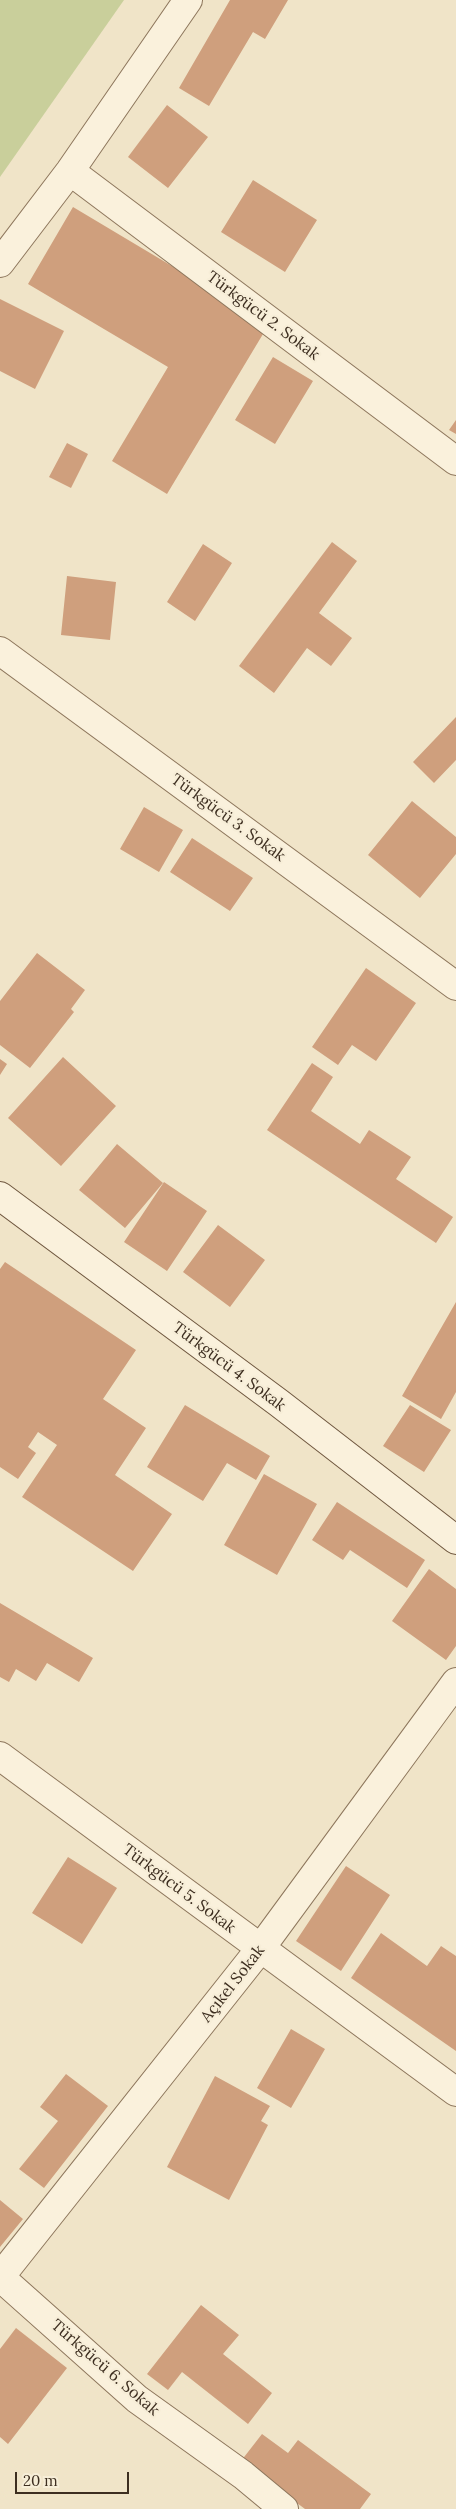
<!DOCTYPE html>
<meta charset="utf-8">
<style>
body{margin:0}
#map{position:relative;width:456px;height:2509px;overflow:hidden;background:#f0e4c8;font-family:Lora,serif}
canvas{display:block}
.scale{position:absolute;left:15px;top:2472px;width:114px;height:22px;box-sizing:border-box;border:2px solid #3d2e20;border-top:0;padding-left:6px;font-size:15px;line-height:18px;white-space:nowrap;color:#3d2e20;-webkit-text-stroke:4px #f7eed8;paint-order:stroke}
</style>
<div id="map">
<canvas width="456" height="2509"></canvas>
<div class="scale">20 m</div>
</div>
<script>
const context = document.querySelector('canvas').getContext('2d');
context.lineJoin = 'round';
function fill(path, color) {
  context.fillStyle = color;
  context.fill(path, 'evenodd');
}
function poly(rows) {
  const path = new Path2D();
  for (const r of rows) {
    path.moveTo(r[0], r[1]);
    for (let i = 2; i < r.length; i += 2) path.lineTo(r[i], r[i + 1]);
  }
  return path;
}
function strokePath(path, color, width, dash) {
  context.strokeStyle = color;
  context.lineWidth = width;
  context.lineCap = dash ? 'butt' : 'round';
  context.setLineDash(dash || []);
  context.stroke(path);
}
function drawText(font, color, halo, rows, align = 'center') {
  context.font = font + ' Lora,serif';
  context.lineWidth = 4.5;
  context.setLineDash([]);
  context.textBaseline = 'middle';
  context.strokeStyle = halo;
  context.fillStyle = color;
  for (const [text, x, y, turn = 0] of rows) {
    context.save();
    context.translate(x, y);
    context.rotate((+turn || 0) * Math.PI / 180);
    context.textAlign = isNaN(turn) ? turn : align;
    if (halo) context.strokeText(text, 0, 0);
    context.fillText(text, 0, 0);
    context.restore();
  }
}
fill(poly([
 [0,0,124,0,0,177]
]), '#c9cf9b');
fill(poly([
 [230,0,288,0,265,39,253,32,209,106,179,88],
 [167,105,208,137,168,188,128,157],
 [253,180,317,220,285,272,221,232],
 [73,207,269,324,167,494,112,461,168,367,28,284],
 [0,299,64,331,35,389,0,371],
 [273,357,313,381,275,444,235,420],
 [456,420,456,434,449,430],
 [67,443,88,454,71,488,49,477],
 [332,542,357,561,319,613,352,638,331,666,307,648,274,693,239,666],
 [203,544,232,563,195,621,167,602],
 [67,576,116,582,110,640,61,635],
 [456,717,456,760,434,783,413,762],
 [412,801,456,837,456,854,420,898,368,855],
 [144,807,183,830,159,872,120,849],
 [192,838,253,878,230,911,170,872],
 [37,953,85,990,71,1009,74,1012,30,1068,0,1045,0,1001],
 [366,968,416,1003,376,1061,352,1045,338,1065,312,1047],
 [63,1057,116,1106,61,1166,8,1118],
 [0,1059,7,1064,0,1075],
 [312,1063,333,1077,311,1111,360,1144,369,1130,411,1157,396,1179,453,1217,436,1243,267,1130],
 [117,1144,163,1183,125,1228,79,1190],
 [164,1182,207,1211,167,1271,124,1242],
 [218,1225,265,1260,230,1307,183,1272],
 [5,1262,136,1350,103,1399,146,1428,115,1475,172,1514,133,1571,22,1497,57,1445,38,1432,28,1447,36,1453,18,1479,0,1467,0,1269],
 [456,1302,456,1392,441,1419,402,1396],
 [185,1405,270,1456,256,1480,227,1463,203,1501,147,1467],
 [410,1405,451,1430,424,1472,383,1446],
 [264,1474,317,1504,277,1575,224,1545],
 [337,1502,425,1560,407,1588,350,1550,343,1560,312,1540],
 [429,1569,456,1589,456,1646,446,1660,392,1621],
 [0,1603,93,1658,79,1682,47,1663,36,1681,16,1669,9,1682,0,1677],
 [68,1857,117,1888,82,1944,32,1913],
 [346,1866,390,1895,341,1971,296,1941],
 [381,1933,427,1966,441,1946,456,1956,456,2051,351,1978],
 [291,2029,325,2049,291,2108,257,2088],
 [66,2074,108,2106,44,2188,19,2169,58,2121,40,2107],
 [215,2076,270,2106,261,2121,268,2125,229,2200,167,2167],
 [0,2200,23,2219,0,2247],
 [201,2305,239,2335,223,2354,272,2393,248,2424,182,2372,168,2390,147,2374],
 [16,2328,67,2368,8,2444,0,2437,0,2349],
 [262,2434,288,2453,298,2440,371,2494,360,2509,305,2509,241,2461]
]), '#cf9f7d');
const street = poly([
 [70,171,456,461],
 [0,263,70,171,188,0],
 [0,651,456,986],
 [0,1756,456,2092],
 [0,2277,260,1949,456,1682],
 [0,2277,137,2399,243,2475,284,2509]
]);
const secondary = poly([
 [0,1196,279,1403,456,1540]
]);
strokePath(street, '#8d765c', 30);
strokePath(secondary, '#6f573f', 30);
strokePath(street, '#faf1dc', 28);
strokePath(secondary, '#faf1dc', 28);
drawText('16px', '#3d2e20', '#f7eed8', [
 ["Türkgücü 2. Sokak",263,316,37],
 ["Türkgücü 3. Sokak",228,818,36],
 ["Türkgücü 4. Sokak",229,1367,37],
 ["Türkgücü 5. Sokak",179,1889,37],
 ["Açıkel Sokak",233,1984,-52],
 ["Türkgücü 6. Sokak",105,2368,41]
]);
</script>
